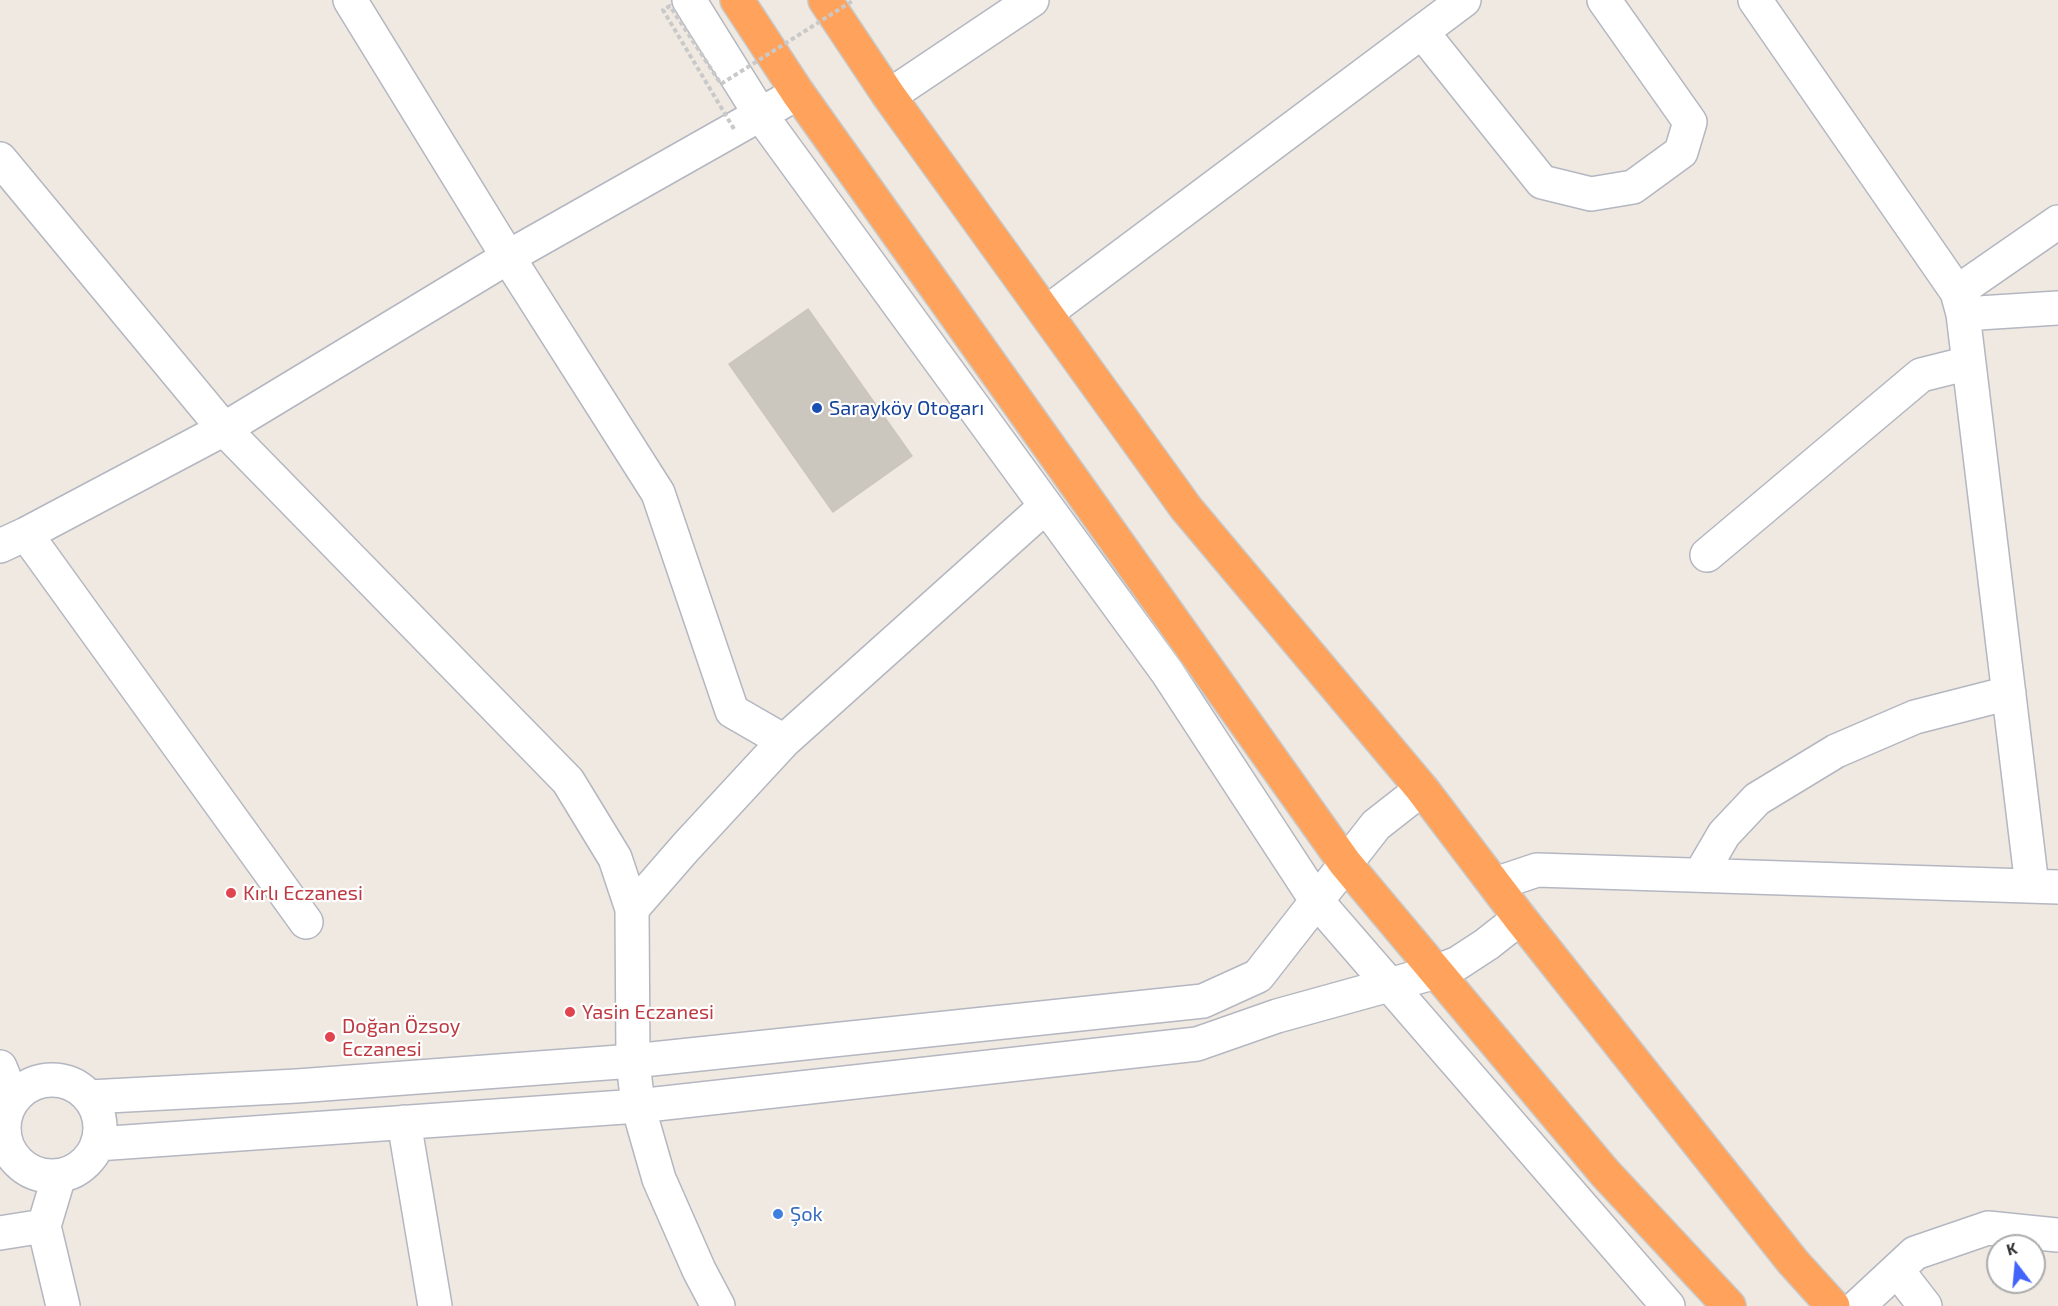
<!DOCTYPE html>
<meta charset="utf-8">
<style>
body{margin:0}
#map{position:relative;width:2058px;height:1306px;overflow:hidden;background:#efe9e1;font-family:"Exo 2",sans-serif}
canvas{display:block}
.north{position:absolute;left:1986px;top:1234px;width:60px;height:60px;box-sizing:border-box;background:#fff;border:2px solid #ababab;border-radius:50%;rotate:344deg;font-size:16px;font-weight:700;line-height:24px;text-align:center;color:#2e2e2e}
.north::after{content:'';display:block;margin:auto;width:21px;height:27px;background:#4264fb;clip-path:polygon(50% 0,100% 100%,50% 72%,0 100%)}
</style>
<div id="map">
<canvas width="2058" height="1306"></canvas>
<div class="north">K</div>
</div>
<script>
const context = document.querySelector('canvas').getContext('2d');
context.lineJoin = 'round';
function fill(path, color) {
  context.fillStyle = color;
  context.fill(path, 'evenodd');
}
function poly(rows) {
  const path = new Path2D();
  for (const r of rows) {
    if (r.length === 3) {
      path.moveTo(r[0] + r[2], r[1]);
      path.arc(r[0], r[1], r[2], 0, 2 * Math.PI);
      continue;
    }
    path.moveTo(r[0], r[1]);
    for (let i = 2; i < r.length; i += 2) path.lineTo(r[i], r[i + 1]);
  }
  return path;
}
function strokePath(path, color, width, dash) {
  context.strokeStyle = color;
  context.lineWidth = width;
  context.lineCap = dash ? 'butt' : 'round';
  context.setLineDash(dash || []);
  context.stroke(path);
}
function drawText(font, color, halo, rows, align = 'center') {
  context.font = font + ' "Exo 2",sans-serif';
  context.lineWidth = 4.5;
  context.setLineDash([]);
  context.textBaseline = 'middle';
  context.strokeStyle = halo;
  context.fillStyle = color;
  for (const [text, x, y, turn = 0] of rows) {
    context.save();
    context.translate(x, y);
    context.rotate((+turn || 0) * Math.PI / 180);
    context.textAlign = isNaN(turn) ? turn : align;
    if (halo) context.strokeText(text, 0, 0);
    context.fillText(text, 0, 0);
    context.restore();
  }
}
const building = poly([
 [808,309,912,456,833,512,729,364,808,309]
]);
fill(building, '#cbc7bf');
strokePath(building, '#cbc5ba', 1.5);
const minor = poly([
 [350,0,508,257,658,493,732,711,784,741],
 [689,0,760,114,1167,672,1316,900,1668,1306],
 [1755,0,1957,292,1963,314,2032,886],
 [1422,32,1542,182,1591,194,1633,187,1681,152,1690,122,1604,0],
 [889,96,1032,0],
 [0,159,224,429,568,781,615,858,632,909,633,1061,638,1106,659,1179,699,1270,718,1306],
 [1957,292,2058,222],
 [1046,313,1464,0],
 [1963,314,2058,308],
 [26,534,306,922],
 [0,546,26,534,224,429,508,257,798,93],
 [1707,555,1921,375,1969,363],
 [1700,875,1724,834,1757,799,1836,751,1915,717,2009,693],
 [1495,884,1537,870,2058,887],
 [632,909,686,847,784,741,1046,506],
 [0,1067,4,1077],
 [52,1128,48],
 [89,1097,297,1086,633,1061,1203,1001,1258,976,1376,825,1422,789],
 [404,1122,435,1306],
 [97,1144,638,1106,1197,1044,1277,1016,1436,972,1458,963,1487,944,1520,918],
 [59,1176,44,1226,63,1306],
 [0,1233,44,1226],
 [1897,1270,1925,1306],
 [1858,1306,1915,1253,1988,1228,2058,1235]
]);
const highway = poly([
 [737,0,798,93,1345,863,1605,1173,1729,1306],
 [825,0,889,96,1186,508,1422,789,1520,918,1793,1262,1833,1306]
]);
strokePath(minor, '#b4b7c1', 36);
strokePath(highway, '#c9c9c9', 36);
strokePath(minor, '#fff', 33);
strokePath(highway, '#ffa35c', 33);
strokePath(poly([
 [734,129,663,10,670,6,721,84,854,0]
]), '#c9c9c9', 4, [4.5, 3]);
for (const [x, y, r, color] of [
 [817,408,6,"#1a4fb4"],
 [231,893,6,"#e0444e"],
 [570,1012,6,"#e0444e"],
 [330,1037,6,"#e0444e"],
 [778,1214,6,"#3f7fe0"]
]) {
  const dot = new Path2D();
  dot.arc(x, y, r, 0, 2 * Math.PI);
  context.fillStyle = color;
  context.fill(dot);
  strokePath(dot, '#fff', 2);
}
drawText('20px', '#164399', '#fff', [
 ["Sarayköy Otogarı",829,408]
], 'left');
drawText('20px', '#be3a42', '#fff', [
 ["Kırlı Eczanesi",243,893],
 ["Yasin Eczanesi",582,1012],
 ["Doğan Özsoy",342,1026],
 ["Eczanesi",342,1049]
], 'left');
drawText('20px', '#366cbe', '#fff', [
 ["Şok",790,1214]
], 'left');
</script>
